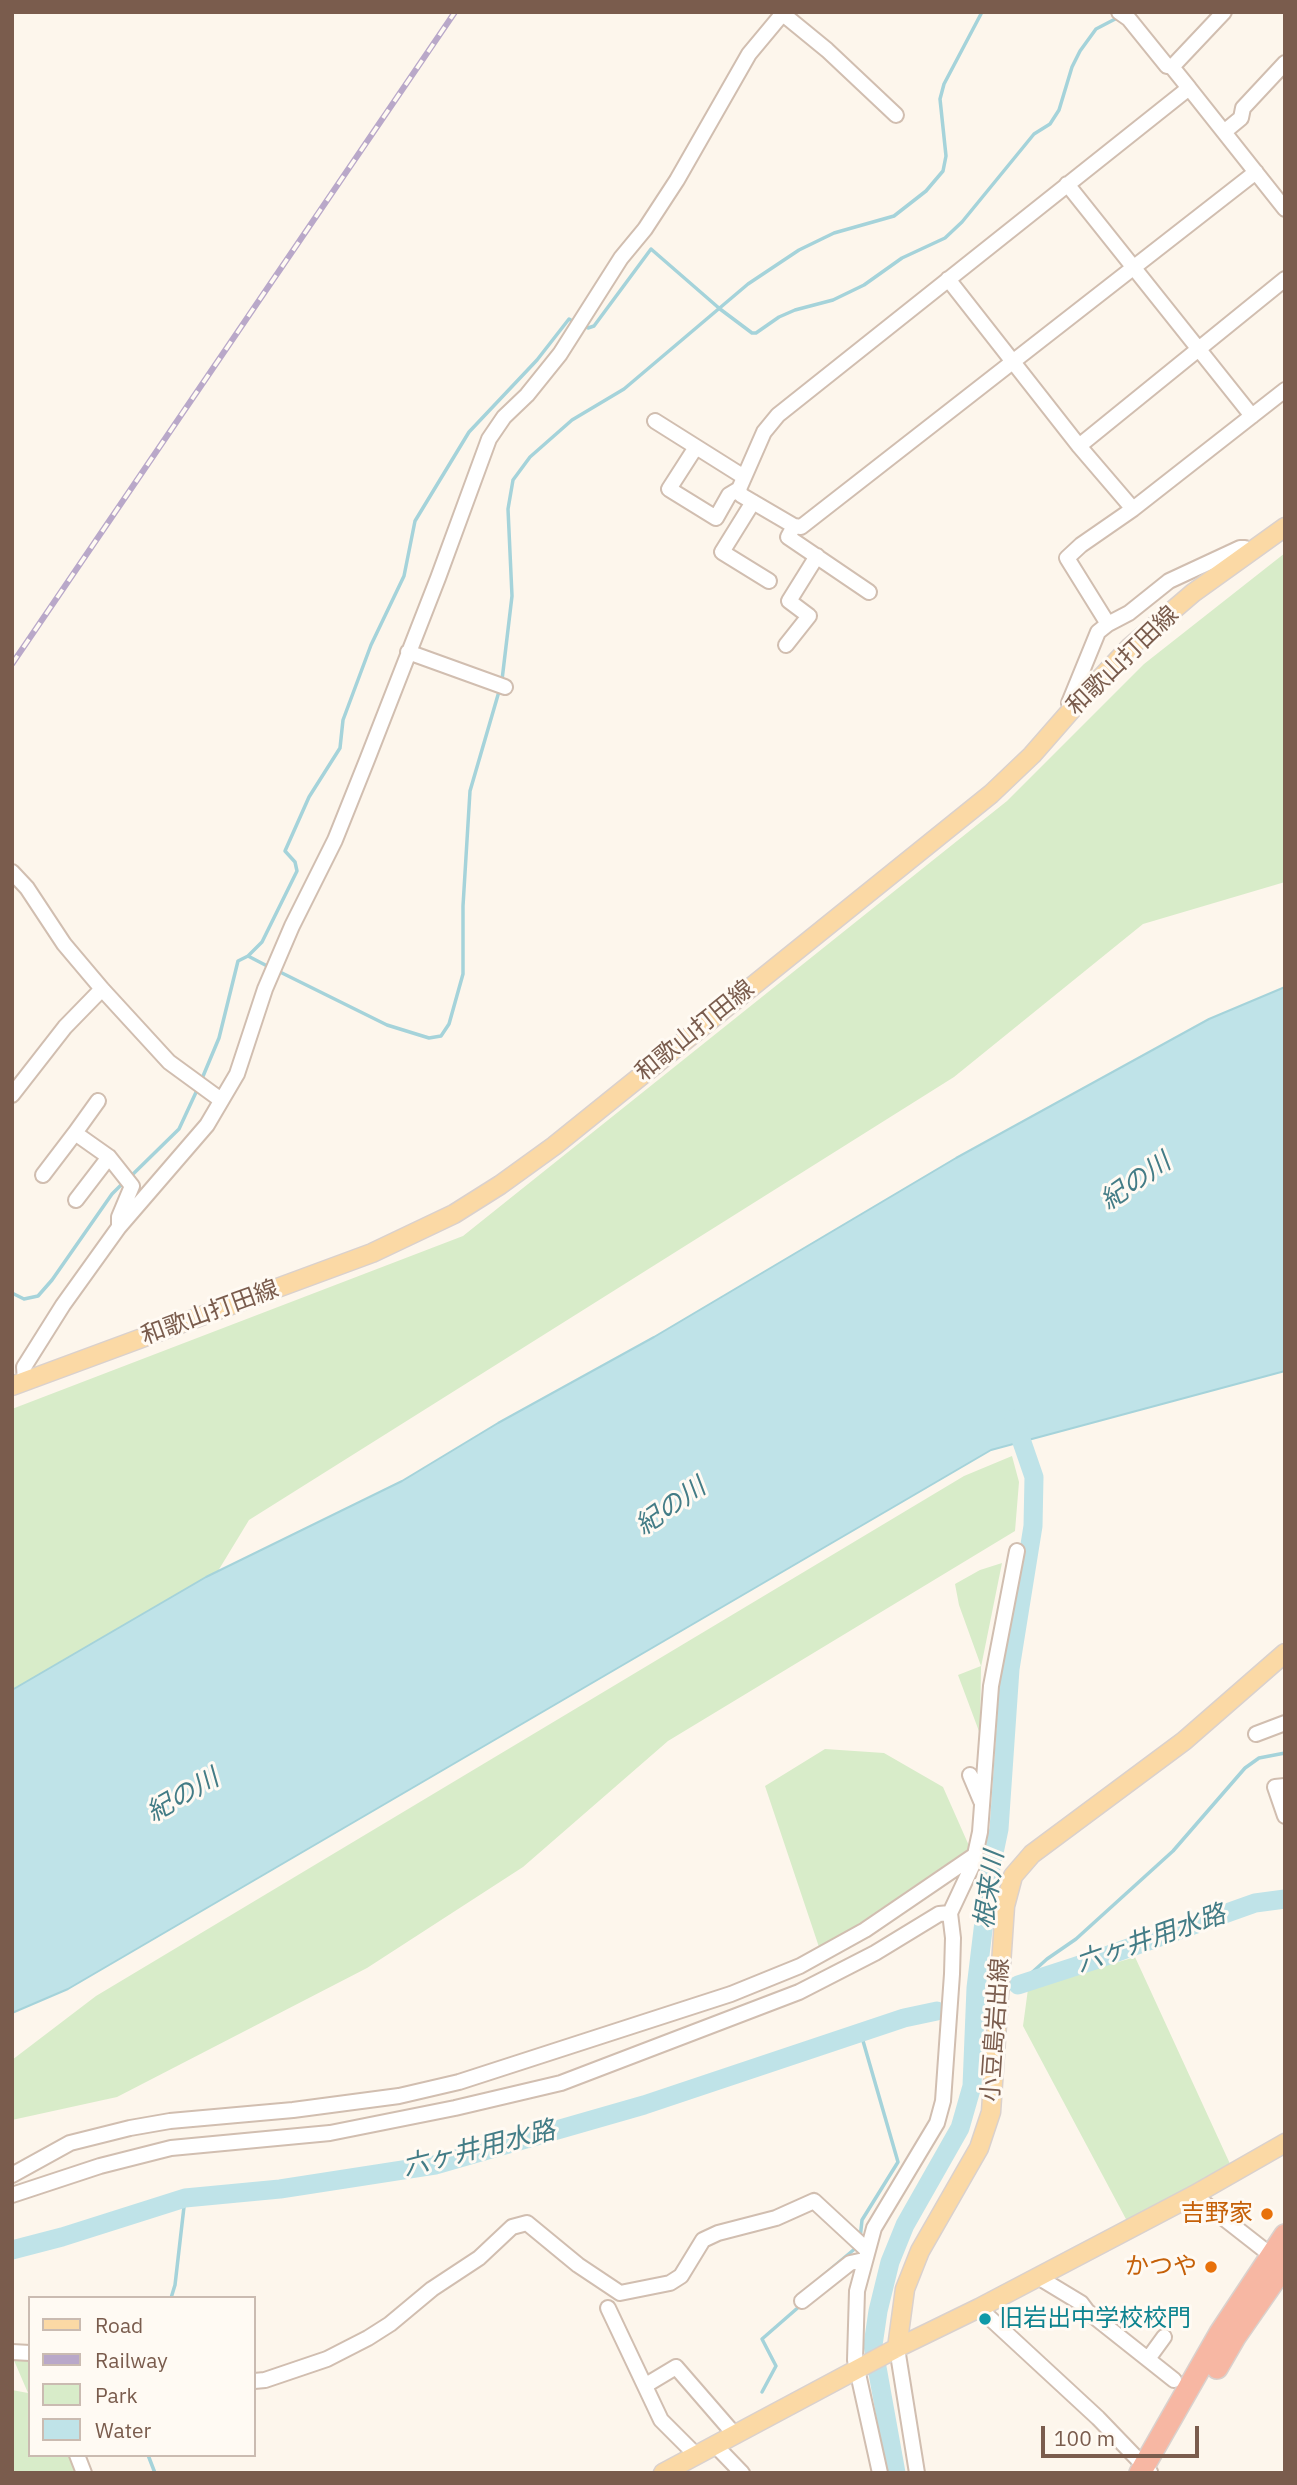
<!DOCTYPE html>
<meta charset="utf-8">
<style>
body{margin:0}
#map{position:relative;width:1297px;height:2485px;overflow:hidden;background:#fdf6ec;font-family:"IBM Plex Sans",sans-serif}
canvas{display:block}
.frame{position:absolute;inset:0;border:14px solid #7a5c4d;pointer-events:none}
.legend{position:absolute;left:28px;top:2296px;width:228px;height:161px;box-sizing:border-box;background:#fffaf3;border:2px solid #cabbb1;margin:0;padding:9px 12px;list-style:none;font-size:21px;color:#7a5c4d}
.legend li{display:flex;align-items:center;gap:14px;height:35px}
.legend b{width:35px;border:2px solid #cabbb1}
.scale{position:absolute;left:1041px;top:2426px;width:158px;height:32px;box-sizing:border-box;border:4px solid #7a5c4d;border-top:0;padding-left:9px;font-size:21px;line-height:24px;white-space:nowrap;color:#7a5c4d;-webkit-text-stroke:5px #fffaf3;paint-order:stroke}
</style>
<div id="map">
<canvas width="1297" height="2485"></canvas>
<div class="frame"></div>
<ul class="legend">
<li><b style="height:9px;background:#fbd9a5"></b>Road</li>
<li><b style="height:9px;background:#b9a8c9"></b>Railway</li>
<li><b style="height:19px;background:#d8ecc9"></b>Park</li>
<li><b style="height:19px;background:#bfe3e8"></b>Water</li>
</ul>
<div class="scale">100 m</div>
</div>
<script>
const context = document.querySelector('canvas').getContext('2d');
context.lineJoin = 'round';
function fill(path, color) {
  context.fillStyle = color;
  context.fill(path, 'evenodd');
}
function poly(rows) {
  const path = new Path2D();
  for (const r of rows) {
    path.moveTo(r[0], r[1]);
    for (let i = 2; i < r.length; i += 2) path.lineTo(r[i], r[i + 1]);
  }
  return path;
}
function strokePath(path, color, width, dash) {
  context.strokeStyle = color;
  context.lineWidth = width;
  context.lineCap = dash ? 'butt' : 'round';
  context.setLineDash(dash || []);
  context.stroke(path);
}
function drawText(font, color, halo, rows, align = 'center') {
  context.font = font + ' "IBM Plex Sans","Noto Sans JP",sans-serif';
  context.lineWidth = 6;
  context.setLineDash([]);
  context.textBaseline = 'middle';
  context.strokeStyle = halo;
  context.fillStyle = color;
  for (const [text, x, y, turn = 0] of rows) {
    context.save();
    context.translate(x, y);
    context.rotate((+turn || 0) * Math.PI / 180);
    context.textAlign = isNaN(turn) ? turn : align;
    if (halo) context.strokeText(text, 0, 0);
    context.fillText(text, 0, 0);
    context.restore();
  }
}
fill(poly([
 [1285,553,1285,882,1143,924,954,1077,249,1520,218,1571,12,1690,12,1409,463,1236,1007,801,1144,664],
 [1012,1456,1019,1482,1015,1531,668,1741,523,1867,367,1968,117,2097,12,2120,12,2060,96,1996,964,1476],
 [1002,1563,981,1667,980,1734,958,1675,981,1666,959,1605,955,1584,980,1570],
 [825,1749,884,1753,943,1787,970,1848,820,1950,765,1786],
 [1135,1957,1231,2166,1127,2221,1023,2026,1028,1989],
 [13,2358,30,2362,30,2455,77,2455,80,2473,12,2473,12,2390,28,2393]
]), '#d8ecc9');
const water = poly([
 [1285,987,1285,1371,991,1450,68,1989,12,2013,12,1690,206,1577,402,1481,498,1423,654,1337,956,1158,1209,1019,1285,987]
]);
fill(water, '#bfe3e8');
strokePath(water, '#a5d3da', 2);
strokePath(poly([
 [583,326,588,328,594,326,651,249,720,309,752,333,756,333,779,317,795,310,833,300,864,285,902,258,945,238,962,222,1034,134,1050,124,1059,110,1072,67,1080,51,1096,29,1119,17],
 [502,680,512,596,508,509,513,480,530,457,572,420,624,389,748,284,799,250,834,233,894,216,926,191,943,171,946,156,940,99,944,84,982,12],
 [248,956,271,968],
 [278,971,387,1025,429,1038,441,1036,449,1024,463,974,463,906,470,791,500,688],
 [201,1081,219,1038,238,961,248,956,262,942,297,871,295,862,285,851,309,797,340,748,343,720,371,645,404,576,415,521,469,432,537,360,569,319,576,323],
 [129,1178,179,1129,198,1088],
 [12,1293,24,1299,38,1296,52,1280,112,1194,123,1183],
 [1018,1985,1047,1959,1076,1939,1173,1851,1245,1768,1259,1758,1285,1753],
 [860,2239,862,2220,898,2162,861,2034],
 [820,2278,857,2247],
 [171,2298,175,2285,185,2198],
 [762,2392,776,2366,762,2339,801,2305],
 [148,2455,155,2473]
]), '#a5d3da', 3.5);
strokePath(poly([
 [1018,1985,1092,1961,1255,1903,1285,1899],
 [12,2250,62,2237,185,2198,280,2189,435,2165,644,2105,904,2018,937,2011],
 [896,2473,873,2345,878,2311,890,2262,905,2225,960,2128,972,2086,976,1988,990,1872,999,1829,1010,1669,1033,1526,1034,1477,1014,1419]
]), '#bfe3e8', 19);
const minor = poly([
 [1119,12,1129,19,1167,66,1172,67,1189,88],
 [783,14,827,50,896,115],
 [1172,67,1224,12],
 [1224,132,1241,118,1243,108,1285,63],
 [1067,184,1252,416],
 [948,279,1079,446,1133,509],
 [655,421,744,477],
 [1079,446,1285,279],
 [696,447,669,489,716,518,729,495,739,489,764,432,778,415,1189,88,1285,209],
 [739,489,741,495,794,526,801,527,1256,172],
 [753,502,722,552,769,581],
 [794,526,788,537,869,592],
 [1108,624,1067,558,1081,545,1133,509,1285,390],
 [786,645,809,616,789,601,817,556],
 [408,652,505,687],
 [1071,709,1069,703,1098,632,1108,624,1129,613,1169,581,1240,548,1245,548,1249,553],
 [12,872,27,888,64,944,102,989,169,1062,221,1100],
 [12,1095,65,1027,102,989],
 [75,1133,98,1101],
 [43,1175,75,1133,109,1157],
 [76,1200,109,1157,132,1186,119,1217,119,1225],
 [25,1380,24,1367,63,1305,119,1227,207,1125,237,1074,265,989,292,926,335,840,367,760,438,578,489,439,504,417,527,395,560,354,621,258,645,229,677,180,749,54,784,12],
 [1256,1734,1285,1723],
 [970,1775,981,1801],
 [1285,1786,1275,1787,1285,1816],
 [12,2175,70,2143,130,2128,170,2121,293,2110,399,2096,459,2082,731,1994,800,1966,865,1930,975,1855],
 [12,2195,100,2166,171,2148,330,2133,455,2108,561,2083,799,1992,875,1953,939,1914,950,1913],
 [1194,2195,1263,2249,1277,2257],
 [1038,2277,1081,2303,1087,2311,1174,2380],
 [802,2301,850,2263,864,2260],
 [608,2308,661,2420,696,2455],
 [979,2308,1098,2418,1150,2472],
 [897,2348,917,2473],
 [12,2352,30,2353],
 [1148,2359,1164,2337],
 [254,2381,265,2380,327,2359,368,2338,390,2324,432,2289,479,2258,512,2227,527,2223,578,2265,620,2293,670,2283,681,2276,703,2240,718,2233,776,2218,814,2201,867,2250],
 [646,2385,676,2367,735,2435],
 [715,2445,742,2473],
 [77,2455,84,2473],
 [880,2473,855,2360,857,2291,874,2228,937,2123,943,2101,952,1974,953,1938,950,1913,973,1864,980,1832,991,1686,1017,1551]
]);
const major = poly([
 [12,1386,372,1253,454,1214,500,1185,554,1146,991,794,1032,755,1081,699,1130,647,1193,593,1285,527],
 [897,2348,905,2289,920,2251,979,2148,991,2112,1005,1906,1013,1876,1032,1854,1184,1741,1285,1653],
 [663,2473,897,2348,979,2308,1194,2195,1285,2143]
]);
const highway = poly([
 [1217,2368,1235,2337,1285,2265],
 [1140,2473,1220,2333,1285,2235]
]);
strokePath(minor, '#d1beb0', 18);
strokePath(major, '#dad1cd', 21);
strokePath(highway, '#dad1cd', 24);
strokePath(minor, '#fff', 14);
strokePath(major, '#fbd9a5', 18);
strokePath(highway, '#f7b7a3', 21);
const rail = poly([
 [12,664,455,12]
]);
strokePath(rail, '#b9a8c9', 6);
strokePath(rail, '#fffaf3', 3.5, [10]);
for (const [x, y, r, color] of [
 [1267,2214,7,"#e8710a"],
 [1211,2267,7,"#e8710a"],
 [985,2319,7,"#0f9aa8"]
]) {
  const dot = new Path2D();
  dot.arc(x, y, r, 0, 2 * Math.PI);
  context.fillStyle = color;
  context.fill(dot);
  strokePath(dot, '#fffaf3', 2.5);
}
drawText('24px', '#7a5c4d', '#fffaf3', [
 ["和歌山打田線",1123,661,-44],
 ["和歌山打田線",695,1031,-39],
 ["和歌山打田線",210,1313,-20],
 ["小豆島岩出線",996,2030,-86]
]);
drawText('24px', '#c56008', '#fffaf3', [
 ["吉野家",1253,2214],
 ["かつや",1197,2267]
], 'right');
drawText('24px', '#0d838f', '#fffaf3', [
 ["旧岩出中学校校門",999,2319]
], 'left');
drawText('italic 26px', '#437c86', '#fffaf3', [
 ["紀の川",1136,1182,-35],
 ["紀の川",671,1507,-35],
 ["紀の川",183,1796,-30],
 ["根来川",990,1890,-82],
 ["六ヶ井用水路",1151,1939,-19],
 ["六ヶ井用水路",479,2149,-14]
]);
</script>
